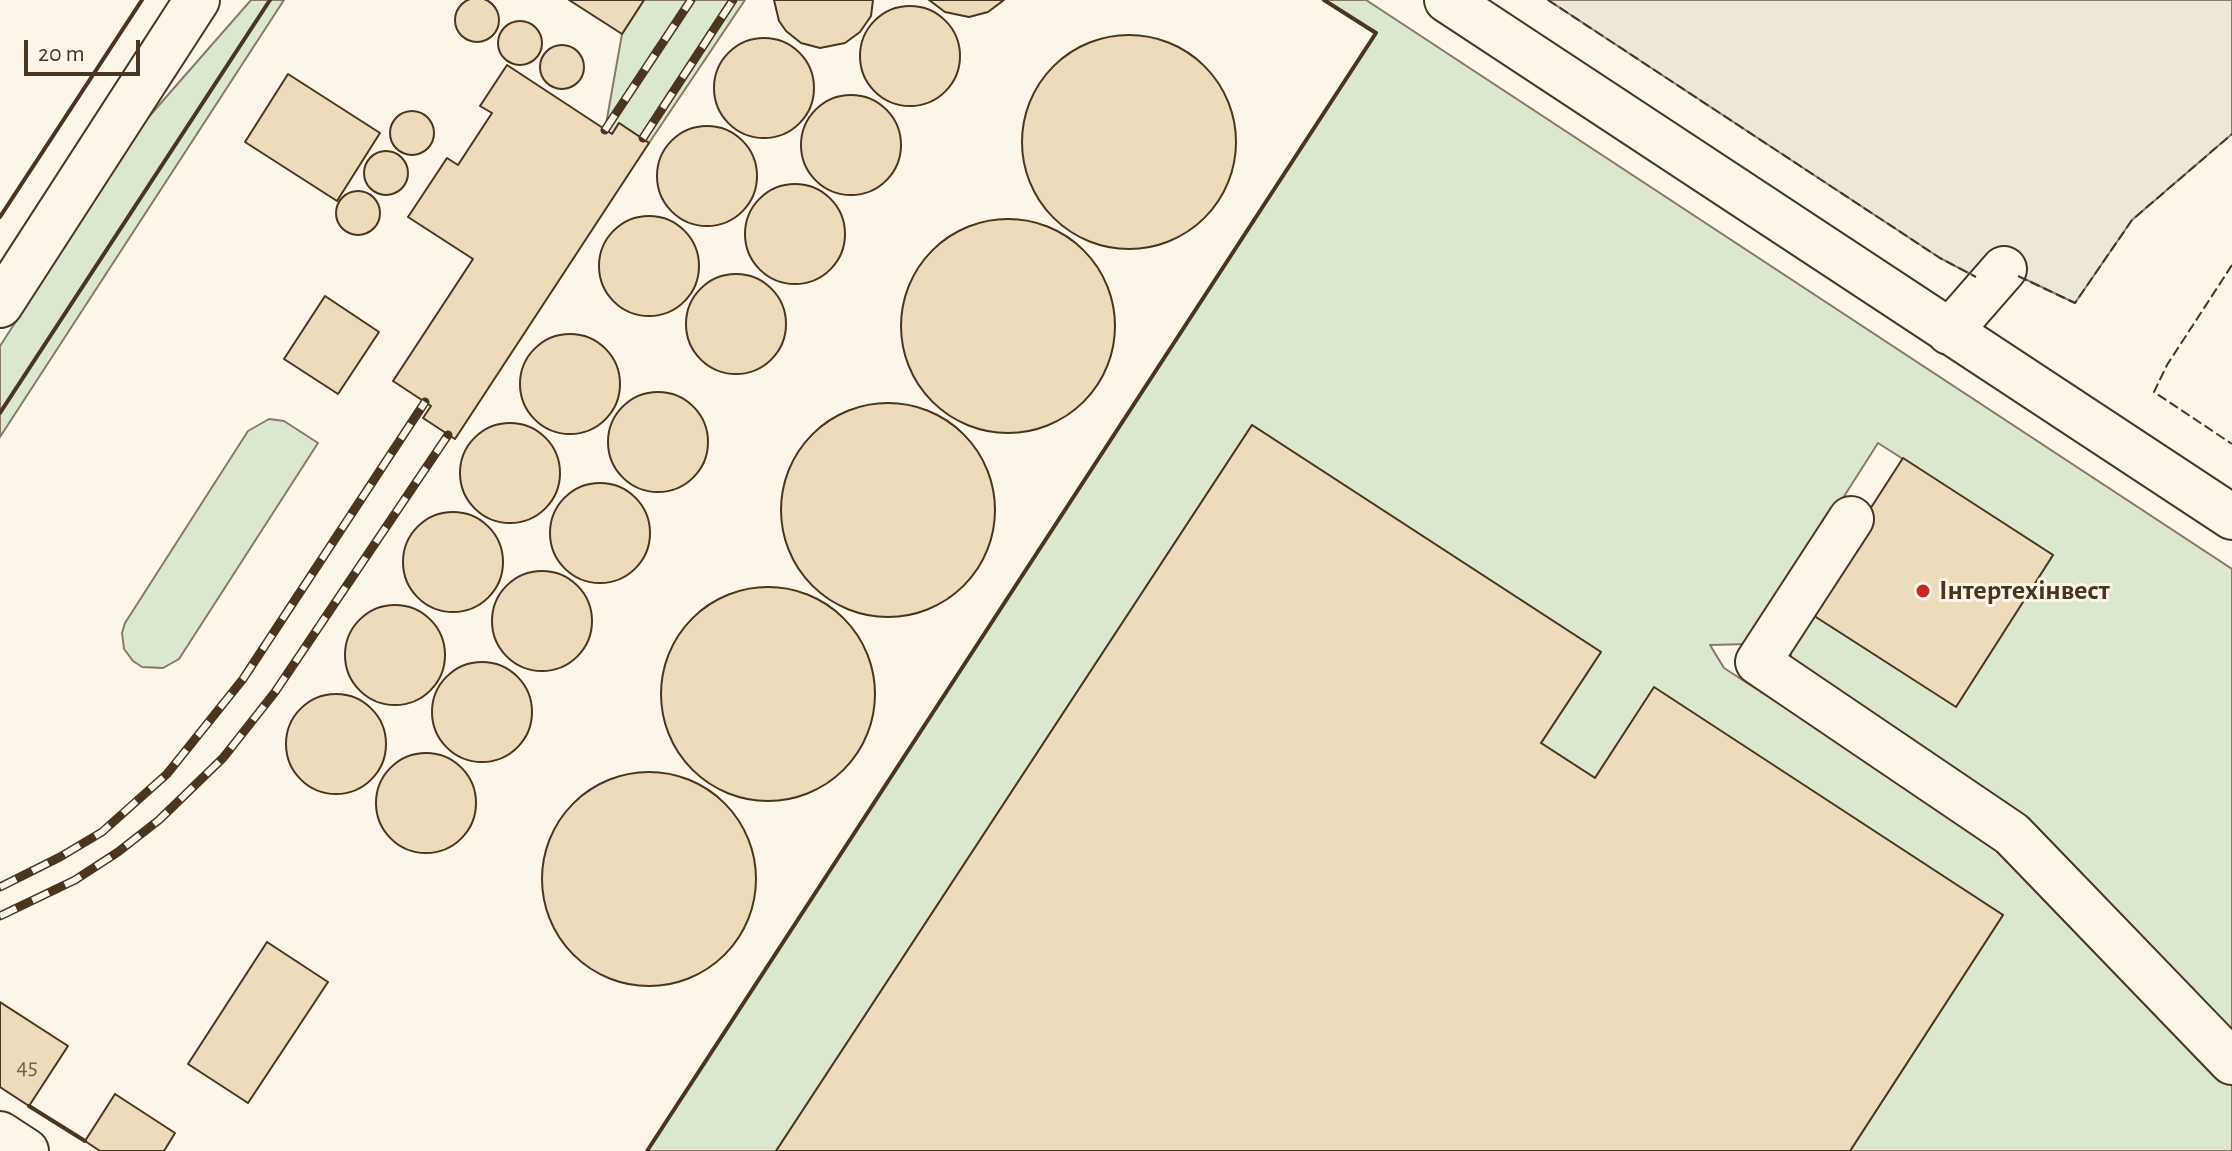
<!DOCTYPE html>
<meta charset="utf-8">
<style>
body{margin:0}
#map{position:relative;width:2232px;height:1151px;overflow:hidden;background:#fbf6e9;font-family:"Alegreya Sans",sans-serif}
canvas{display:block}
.scale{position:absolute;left:24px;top:40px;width:116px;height:36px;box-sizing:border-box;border:4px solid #4a3520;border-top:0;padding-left:10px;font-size:24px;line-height:28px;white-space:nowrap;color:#4a3520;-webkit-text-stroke:6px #fbf6e9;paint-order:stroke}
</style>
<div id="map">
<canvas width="2232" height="1151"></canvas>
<div class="scale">20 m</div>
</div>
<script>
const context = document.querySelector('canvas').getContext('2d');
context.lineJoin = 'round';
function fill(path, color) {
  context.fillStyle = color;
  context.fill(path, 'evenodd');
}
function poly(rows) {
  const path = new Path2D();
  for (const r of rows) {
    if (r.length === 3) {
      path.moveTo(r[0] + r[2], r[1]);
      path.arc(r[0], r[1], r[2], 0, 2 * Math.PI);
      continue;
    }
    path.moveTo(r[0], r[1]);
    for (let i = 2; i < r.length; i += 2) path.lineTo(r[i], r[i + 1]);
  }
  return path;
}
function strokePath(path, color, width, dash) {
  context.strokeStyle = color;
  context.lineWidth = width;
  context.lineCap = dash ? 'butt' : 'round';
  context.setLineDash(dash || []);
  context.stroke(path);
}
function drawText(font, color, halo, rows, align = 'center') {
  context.font = font + ' "Alegreya Sans",sans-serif';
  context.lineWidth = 6;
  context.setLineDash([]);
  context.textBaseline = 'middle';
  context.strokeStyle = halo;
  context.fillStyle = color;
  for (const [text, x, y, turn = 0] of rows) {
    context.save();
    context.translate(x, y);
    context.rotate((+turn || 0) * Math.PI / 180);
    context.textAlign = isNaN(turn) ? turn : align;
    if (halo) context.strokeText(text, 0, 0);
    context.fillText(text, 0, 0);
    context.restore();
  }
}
const green = poly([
 [251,0,284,0,0,437,0,346,146,120,251,0],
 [644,0,745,0,649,143,619,123,612,134,605,130,622,34,644,0],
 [1324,0,1366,0,2232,569,2232,1039,2210,1014,2193,988,2155,962,1804,673,1791,657,1790,639,1805,610,1956,706,2053,555,1878,443,1750,644,1710,645,1724,668,1976,831,2232,1081,2232,1151,1850,1151,2003,915,1654,688,1595,778,1541,743,1601,652,1252,425,776,1151,647,1151,1376,34,1324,0],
 [269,419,284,421,318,443,179,659,163,668,142,667,133,661,124,649,122,633,125,623,248,431,269,419]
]);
fill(green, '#dce7d0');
strokePath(green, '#887966', 2);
const parking = poly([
 [1548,0,2232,0,2232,134,2132,220,2075,303,2004,269,1976,277,1940,258,1548,0]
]);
fill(parking, '#ede7d9');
strokePath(parking, '#887966', 2);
const building = poly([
 [477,20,22],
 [569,0,644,0,622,34,569,0],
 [774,0,873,0,871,16,860,32,845,43,820,48,801,43,786,31,779,21,774,0],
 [929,0,1004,0,988,12,969,17,945,12,929,0],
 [910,56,50],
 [520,43,22],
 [1129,142,107],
 [764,88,50],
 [562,67,22],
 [507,65,612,134,619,123,649,143,455,439,423,418,431,406,393,381,473,259,408,217,447,158,458,165,492,113,480,106,507,65],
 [288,74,380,133,337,201,245,142,288,74],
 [851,145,50],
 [412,133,22],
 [707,176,50],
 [386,173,22],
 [795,234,50],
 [358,213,22],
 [649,266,50],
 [1008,326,107],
 [736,324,50],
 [325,296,379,332,338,394,284,359,325,296],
 [570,384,50],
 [658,442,50],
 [888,510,107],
 [510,473,50],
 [1252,425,1601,652,1541,743,1595,778,1654,687,2003,915,1850,1151,776,1151,1252,425],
 [1903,458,2053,555,1956,707,1805,610,1903,458],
 [600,533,50],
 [453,562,50],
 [542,621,50],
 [768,694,107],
 [395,655,50],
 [482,712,50],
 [336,744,50],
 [426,803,50],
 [649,879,107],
 [267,942,328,982,248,1103,188,1064,267,942],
 [0,1002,68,1046,29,1106,0,1087,0,1002],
 [115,1094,175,1133,164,1151,100,1151,85,1141,115,1094]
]);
fill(building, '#ecdcbc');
strokePath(building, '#4a3520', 2);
const minor = poly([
 [1447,0,2232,517],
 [0,305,197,0],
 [1949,332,2004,269],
 [1851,519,1758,662,2012,834,2232,1062],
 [0,1134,26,1151]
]);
strokePath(minor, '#4a3520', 48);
strokePath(minor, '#fbf6e9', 44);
const rail = poly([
 [605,130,691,0],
 [643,138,733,0],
 [0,887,60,857,102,832,167,774,243,679,425,402],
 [0,916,75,880,118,852,159,820,223,758,275,692,448,435]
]);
strokePath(rail, '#4a3520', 9);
strokePath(rail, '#fbf6e9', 6, [18]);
strokePath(poly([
 [1548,0,1940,258,1976,277],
 [2232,265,2167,365,2154,392,2232,444],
 [2018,276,2075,303,2132,220,2232,134]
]), '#4a3520', 2, [10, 4]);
strokePath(poly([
 [0,217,142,0],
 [0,413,270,0],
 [29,1106,85,1141],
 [647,1151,1376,33,1324,0]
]), '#4a3520', 4);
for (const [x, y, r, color] of [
 [1923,591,8,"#c62828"]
]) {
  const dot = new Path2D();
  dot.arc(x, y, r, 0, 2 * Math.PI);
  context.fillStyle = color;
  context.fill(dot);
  strokePath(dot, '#fbf6e9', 3);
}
drawText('24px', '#725f47', null, [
 ["45",27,1067]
]);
drawText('bold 28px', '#4a3520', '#fbf6e9', [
 ["Інтертехінвест",1939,591]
], 'left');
</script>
